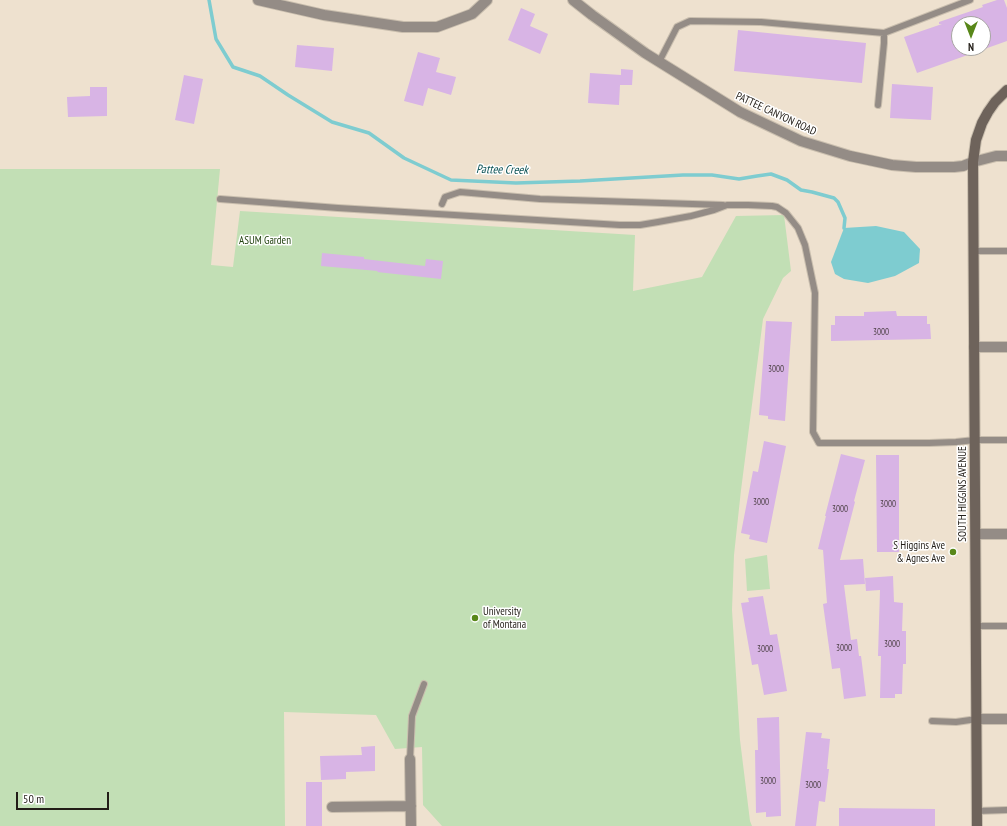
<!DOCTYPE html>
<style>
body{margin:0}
#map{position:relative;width:1007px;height:826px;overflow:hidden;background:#eee1cf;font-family:"PT Sans Narrow",sans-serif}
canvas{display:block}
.north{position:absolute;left:951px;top:16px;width:40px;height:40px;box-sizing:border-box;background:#fff;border:1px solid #a7a5a2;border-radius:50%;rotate:180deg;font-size:11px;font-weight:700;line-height:16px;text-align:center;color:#221d17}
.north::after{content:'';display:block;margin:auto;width:14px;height:18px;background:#588719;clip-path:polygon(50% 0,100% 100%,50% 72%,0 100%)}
.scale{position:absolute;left:16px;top:792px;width:93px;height:18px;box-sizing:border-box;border:2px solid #221d17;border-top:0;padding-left:5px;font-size:12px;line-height:14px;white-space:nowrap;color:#221d17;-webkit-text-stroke:3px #fff;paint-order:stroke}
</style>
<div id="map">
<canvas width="1007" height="826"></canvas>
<div class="north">N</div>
<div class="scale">50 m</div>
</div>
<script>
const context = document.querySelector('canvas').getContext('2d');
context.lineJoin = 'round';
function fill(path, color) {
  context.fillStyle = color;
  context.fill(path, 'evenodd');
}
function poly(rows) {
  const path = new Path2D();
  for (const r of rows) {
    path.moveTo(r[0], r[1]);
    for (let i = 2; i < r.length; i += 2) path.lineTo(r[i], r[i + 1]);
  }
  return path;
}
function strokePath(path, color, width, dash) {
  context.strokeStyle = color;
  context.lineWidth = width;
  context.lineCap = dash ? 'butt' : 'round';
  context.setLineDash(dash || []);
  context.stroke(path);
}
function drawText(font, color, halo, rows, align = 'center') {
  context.font = font + ' "PT Sans Narrow",sans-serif';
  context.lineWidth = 3;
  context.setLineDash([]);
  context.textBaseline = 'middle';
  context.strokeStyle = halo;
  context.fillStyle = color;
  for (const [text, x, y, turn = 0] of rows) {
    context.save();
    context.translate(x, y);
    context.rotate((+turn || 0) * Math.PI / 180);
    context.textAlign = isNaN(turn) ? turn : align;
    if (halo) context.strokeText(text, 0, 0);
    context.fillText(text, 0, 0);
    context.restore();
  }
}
fill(poly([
 [0,169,220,169,211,265,233,267,240,211,635,235,633,291,702,277,736,216,784,215,791,271,783,278,763,319,741,490,734,555,732,610,740,740,750,821,752,826,442,826,423,805,422,747,395,749,376,715,284,712,285,826,0,826],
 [767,555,770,589,747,591,745,559]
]), '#c2dfb5');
fill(poly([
 [876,226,904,232,920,249,919,263,895,276,868,283,844,279,835,274,831,262,844,228]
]), '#7eccd0');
strokePath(poly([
 [209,0,216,39,233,67,260,76,288,95,332,122,369,133,404,158,451,180,516,183,580,181,683,175,712,175,739,179,757,176,771,174,787,180,801,190,812,192,834,198,838,202,845,218,844,228]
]), '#7eccd0', 3.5);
fill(poly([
 [997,0,1004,0,1007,8,1007,41,917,73,904,37,942,24,939,24,939,22,983,7,982,5],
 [959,24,983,24,983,48,959,48],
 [521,8,535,14,530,26,548,34,540,54,508,40],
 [738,30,866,43,862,83,734,71],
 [297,45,334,48,332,71,295,67],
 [418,52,440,58,436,72,456,77,451,95,428,88,423,106,404,101],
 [621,69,633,70,632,85,620,85,619,105,588,103,590,73,621,75],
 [184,75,203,79,194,124,175,120],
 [892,84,933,87,931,120,890,118],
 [90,87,107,87,107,116,68,117,67,97,90,96],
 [322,253,364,257,364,259,425,266,426,259,443,261,441,279,377,272,378,271,321,266],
 [896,311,897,316,927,316,927,324,930,324,931,339,831,341,831,325,835,325,835,316,864,316,864,312],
 [766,321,792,322,785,421,768,419,768,416,759,415],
 [764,441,786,446,767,543,749,539,750,535,741,533,753,471,758,472],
 [841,454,865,460,854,501,855,502,840,560,863,559,865,584,844,585,851,640,857,639,859,656,861,656,866,696,844,699,840,668,832,669,823,604,827,603,823,550,818,549,826,516,825,516],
 [876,455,899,455,899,552,877,552],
 [893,576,894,602,903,603,902,631,906,631,906,664,903,664,902,694,895,694,895,698,880,698,881,656,878,656,880,590,866,591,865,578],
 [763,596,770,635,777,634,787,691,764,695,758,664,752,665,741,603,749,602,748,598],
 [779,717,781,816,766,817,766,812,756,813,755,750,758,750,757,718],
 [806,732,822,733,821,738,830,739,827,769,829,769,825,802,819,801,816,826,795,826],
 [375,746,375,771,346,772,346,779,321,780,320,756,362,755,361,747],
 [306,782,322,782,322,826,306,826],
 [839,808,935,809,935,826,839,826]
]), '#d8b4e5');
const service = poly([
 [659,62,677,27,690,21,761,22,884,33,970,0],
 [878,105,884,43,884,33],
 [220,199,338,208,620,225,640,225,658,222,691,216,714,210,727,205,748,205,772,206,777,207,786,213,798,228,805,245,815,293,813,432,819,443,929,443,956,442,975,440,1007,440],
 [442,204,445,197,460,192,540,199,723,205],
 [974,251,1007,251],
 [976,626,1007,626],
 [932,721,956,722,977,719],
 [410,759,412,716,424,684],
 [977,811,1007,810]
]);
const minor = poly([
 [258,0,324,15,403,27,437,27,472,14,487,0],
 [973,162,996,156,1007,156],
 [974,347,1007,347],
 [976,534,1007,534],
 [977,719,1007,719],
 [410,759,411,826],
 [332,807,411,806]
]);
const tertiary = poly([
 [573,0,592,15,645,53,740,112,801,141,850,156,892,165,916,167,954,167,963,166,973,162]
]);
const secondary = poly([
 [977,826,973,162,976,140,982,123,988,112,995,102,1007,90]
]);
strokePath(service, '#c9beae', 8);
strokePath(minor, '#c9beae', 12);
strokePath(tertiary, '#c9beae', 12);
strokePath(secondary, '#c9beae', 12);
strokePath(service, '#948c86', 6);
strokePath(minor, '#948c86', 10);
strokePath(tertiary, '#948c86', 10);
strokePath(secondary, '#6e635b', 10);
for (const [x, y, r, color] of [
 [953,552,4,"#588719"],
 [475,618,4,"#588719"]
]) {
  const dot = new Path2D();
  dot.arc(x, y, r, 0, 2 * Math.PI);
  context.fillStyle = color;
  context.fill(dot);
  strokePath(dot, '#fff', 1.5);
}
drawText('9px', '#50434a', null, [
 ["3000",881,332],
 ["3000",776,369],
 ["3000",761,502],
 ["3000",888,504],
 ["3000",840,509],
 ["3000",892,644],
 ["3000",844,648],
 ["3000",765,649],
 ["3000",768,781],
 ["3000",813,785]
]);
drawText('11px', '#221d17', '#fff', [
 ["PATTEE CANYON ROAD",776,114,25],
 ["SOUTH HIGGINS AVENUE",963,494,-90]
]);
drawText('11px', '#234310', '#fff', [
 ["ASUM Garden",265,241]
]);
drawText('11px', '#221d17', '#fff', [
 ["S Higgins Ave",945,546],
 ["& Agnes Ave",945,559],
 ["University",483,612,"left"],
 ["of Montana",483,625,"left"]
], 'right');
drawText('italic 12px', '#0b5255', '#fff', [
 ["Pattee Creek",502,170,1]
]);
</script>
